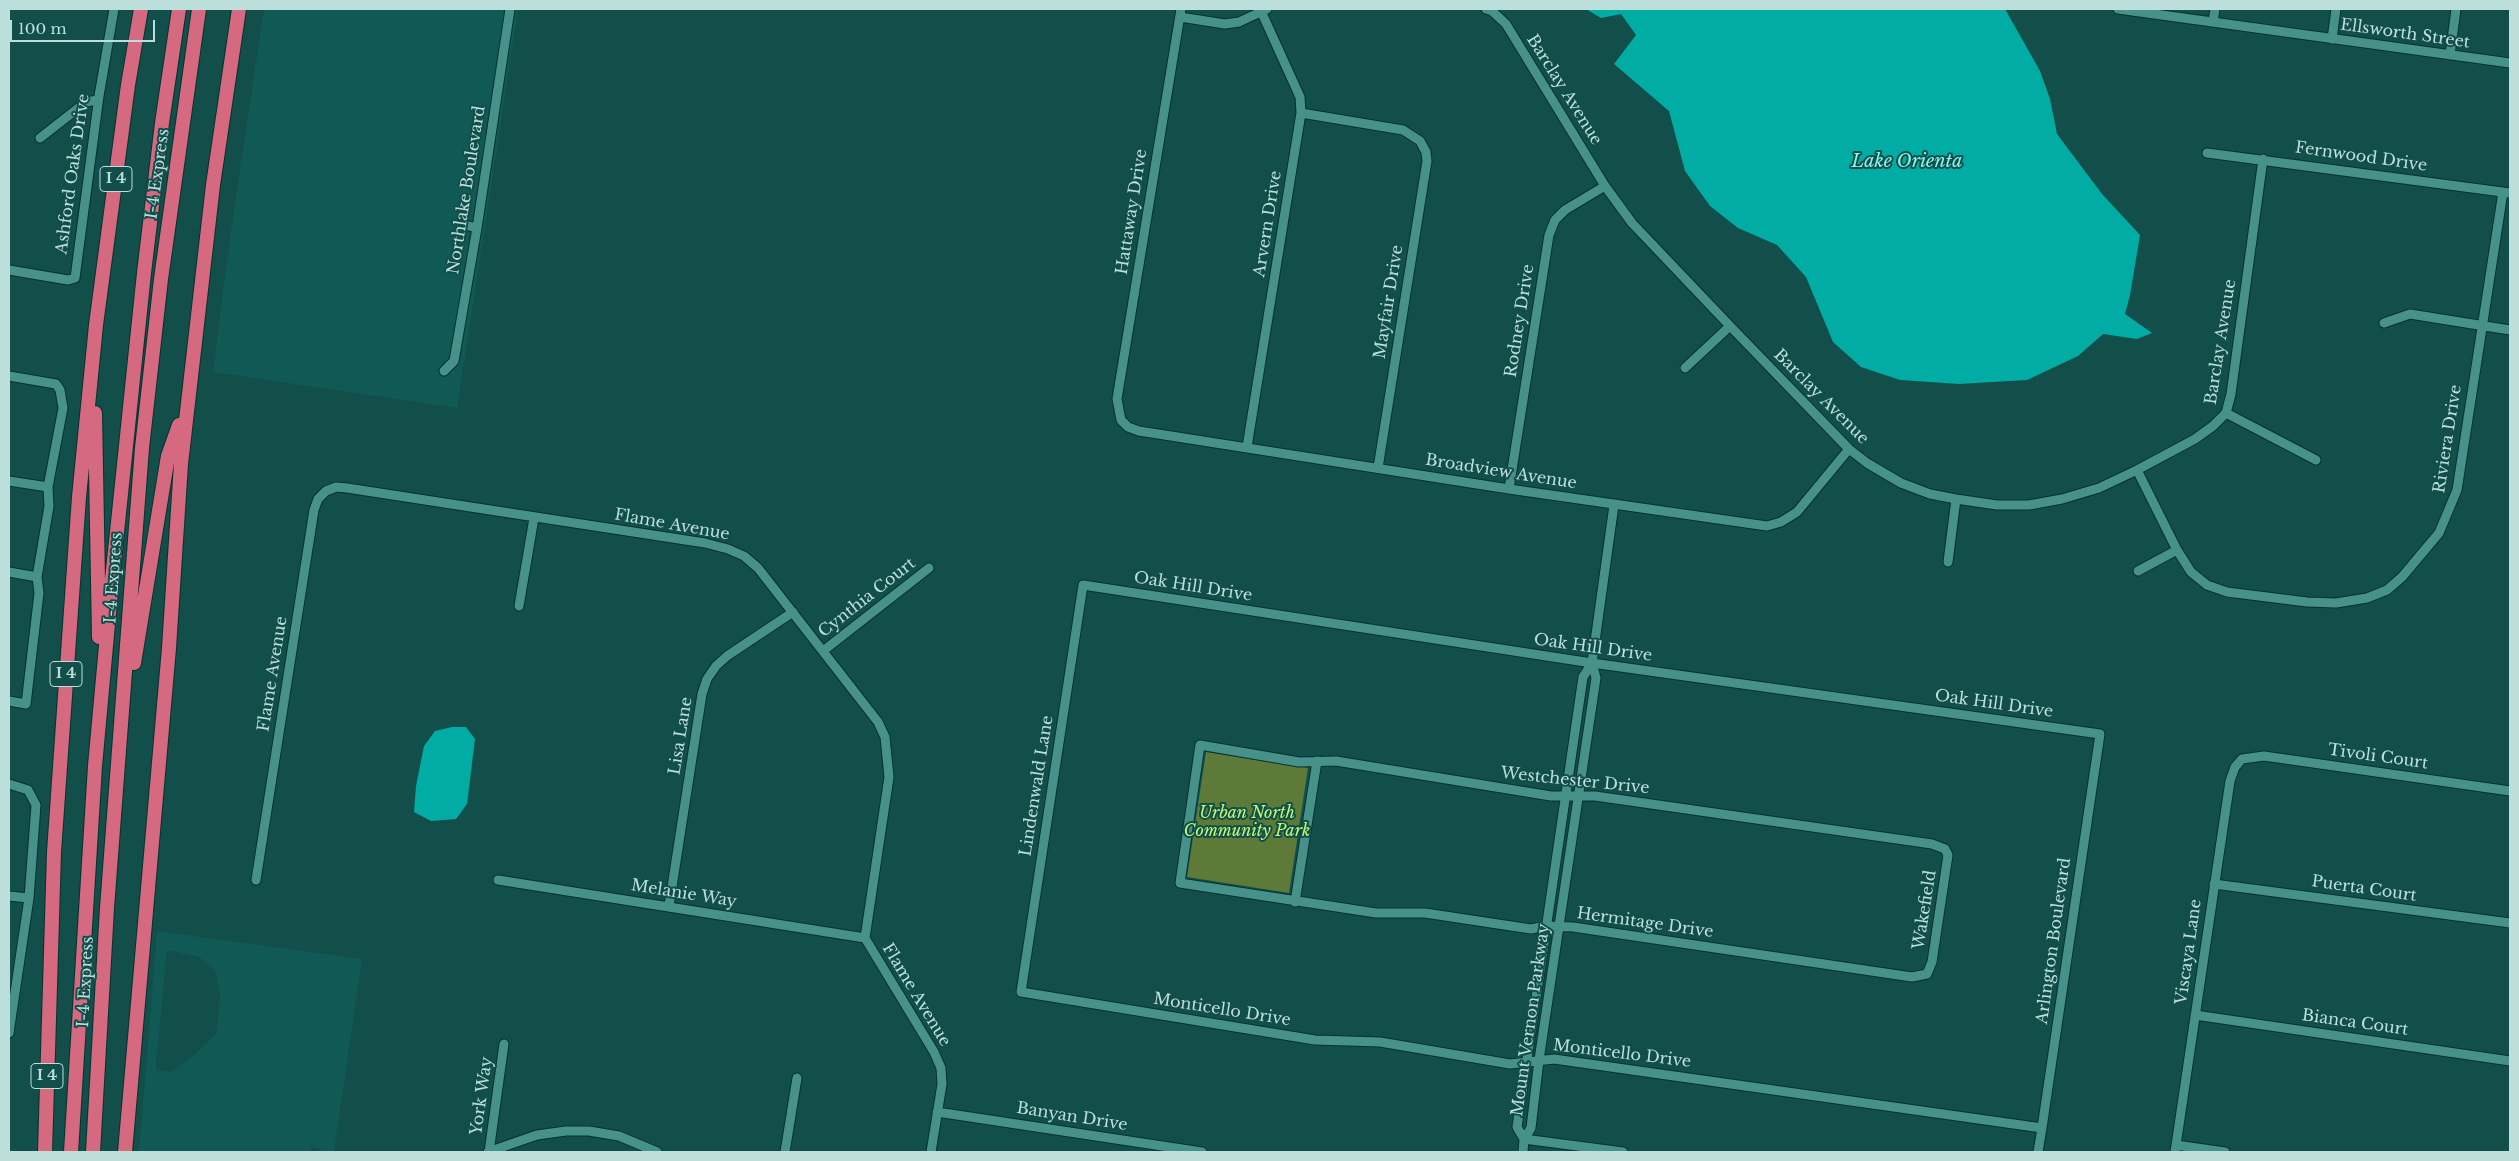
<!DOCTYPE html>
<style>
body{margin:0}
#map{position:relative;width:2519px;height:1161px;overflow:hidden;background:#124e4a;font-family:"Libre Baskerville",serif}
canvas{display:block}
.frame{position:absolute;inset:0;border:10px solid #bcdfdc;pointer-events:none}
.scale{position:absolute;left:10px;top:20px;width:145px;height:22px;box-sizing:border-box;border:2px solid #bcdfdc;border-top:0;padding-left:6px;font-size:15px;line-height:18px;white-space:nowrap;color:#bcdfdc;-webkit-text-stroke:4px #124e4a;paint-order:stroke}
</style>
<div id="map">
<canvas width="2519" height="1161"></canvas>
<div class="frame"></div>
<div class="scale">100 m</div>
</div>
<script>
const context = document.querySelector('canvas').getContext('2d');
context.lineJoin = 'round';
function fill(path, color) {
  context.fillStyle = color;
  context.fill(path, 'evenodd');
}
function poly(rows) {
  const path = new Path2D();
  for (const r of rows) {
    path.moveTo(r[0], r[1]);
    for (let i = 2; i < r.length; i += 2) path.lineTo(r[i], r[i + 1]);
  }
  return path;
}
function strokePath(path, color, width, dash) {
  context.strokeStyle = color;
  context.lineWidth = width;
  context.lineCap = dash ? 'butt' : 'round';
  context.setLineDash(dash || []);
  context.stroke(path);
}
function drawText(font, color, halo, rows, align = 'center') {
  context.font = font + ' "Libre Baskerville",serif';
  context.lineWidth = 4;
  context.setLineDash([]);
  context.textBaseline = 'middle';
  context.strokeStyle = halo;
  context.fillStyle = color;
  for (const [text, x, y, turn = 0] of rows) {
    context.save();
    context.translate(x, y);
    context.rotate((+turn || 0) * Math.PI / 180);
    context.textAlign = isNaN(turn) ? turn : align;
    if (halo) context.strokeText(text, 0, 0);
    context.fillText(text, 0, 0);
    context.restore();
  }
}
fill(poly([
 [264,9,505,9,473,222,461,219,459,229,471,233,453,350,449,358,437,370,443,378,459,362,483,224,515,9,518,9,457,408,213,372,232,223],
 [157,931,362,959,334,1152,320,1152,321,1149,312,1147,310,1152,139,1152],
 [167,950,199,957,216,972,220,997,216,1034,194,1055,171,1072,157,1070,156,1064]
]), '#105954');
fill(poly([
 [1206,752,1308,768,1289,893,1187,877]
]), '#5e7a39');
fill(poly([
 [1586,9,2005,9,2040,71,2050,99,2057,134,2102,194,2140,235,2130,295,2125,314,2152,333,2137,339,2103,334,2078,356,2027,380,1959,384,1900,380,1861,367,1833,342,1806,277,1777,245,1738,228,1710,206,1685,171,1669,111,1614,64,1636,35,1621,14,1601,18],
 [452,727,466,727,475,739,467,804,456,819,431,821,414,812,416,786,424,746,435,731]
]), '#00aca3');
const minor = poly([
 [1181,9,1117,399,1121,420,1128,427,1139,431,1509,489,1767,526,1781,522,1797,512,1849,449],
 [1486,9,1492,11,1506,24,1605,186,1632,223,1730,326,1849,449,1867,463,1901,483,1930,494,1956,499,1997,505,2029,505,2062,499,2099,488,2137,470,2195,439,2213,426,2226,413,2231,394,2263,159],
 [2118,9,2510,63],
 [1180,17,1225,24,1239,22,1267,9],
 [2213,22,2215,9],
 [2332,39,2336,9],
 [2450,55,2456,9],
 [1301,113,1403,130,1420,141,1426,152,1427,161,1378,468],
 [40,138,86,102,98,100],
 [2207,153,2510,193],
 [465,225,477,228],
 [9,270,68,280,75,278,99,96,114,9],
 [2384,323,2410,314,2510,330],
 [1685,368,1730,326],
 [444,371,454,361,477,228,510,9],
 [9,376,56,384,60,390,63,408,48,487,49,506,37,577,39,593,26,704,9,701],
 [2226,413,2316,460],
 [1247,447,1301,113,1300,97,1261,11],
 [2137,470,2177,550,2191,572,2207,585,2227,592,2307,602,2336,603,2367,598,2387,590,2402,577,2439,533,2457,490,2503,192],
 [9,481,48,487],
 [1509,489,1549,235,1555,220,1565,210,1605,186],
 [1948,562,1956,499],
 [2138,571,2177,550],
 [9,572,37,577],
 [519,606,534,518],
 [823,651,929,568],
 [1200,745,1299,762,1336,761,1551,796,1595,796,1932,844,1945,849,1948,855,1932,962,1927,974,1912,977,1573,927,1546,926,1531,929,1425,913,1376,913,1180,883,1200,745],
 [9,784,28,790,36,805,29,898,9,1033],
 [256,880,314,510,318,499,326,491,336,487,347,488,705,543,728,549,744,556,758,568,878,722,885,737,889,777,865,938,934,1052,941,1068,942,1084,931,1152],
 [498,880,865,938],
 [2214,884,2510,923],
 [9,896,29,898],
 [1295,902,1317,761],
 [669,906,702,694,707,679,716,666,727,656,793,612],
 [2195,1015,2510,1061],
 [937,1112,1202,1152],
 [1524,1139,1517,1127,1583,677,1592,663,1614,505],
 [1524,1139,1623,1152],
 [2176,1145,2225,1152],
 [488,1152,537,1135,566,1131,589,1131,619,1136,657,1152],
 [489,1152,504,1044],
 [785,1152,797,1078],
 [1523,1152,1524,1139,1531,1128,1539,1060,1596,678,1592,663],
 [2038,1152,2042,1128,2100,734,1592,663,1083,585,1021,992,1315,1040,1380,1042,1510,1064,1554,1059,2042,1128],
 [2175,1152,2230,781,2235,767,2242,759,2264,756,2510,791]
]);
const highway = poly([
 [95,413,99,637],
 [134,663,168,456,179,425],
 [45,1152,54,852,79,497,96,325,128,85,141,9],
 [71,1152,95,766,112,580,144,273,162,123,179,9],
 [93,1152,107,908,142,448,161,279,199,9],
 [125,1152,169,648,181,464,213,185,239,9]
]);
strokePath(minor, '#07322f', 11);
strokePath(highway, '#07322f', 16);
strokePath(minor, '#47918b', 9);
strokePath(highway, '#d56980', 14);
for (const [x, y, w] of [
 [116,179,32],
 [66,674,32],
 [47,1076,32]
]) {
  const box = new Path2D();
  box.roundRect(x - w / 2, y - 12.5, w, 25, 4);
  context.fillStyle = '#124e4a';
  context.fill(box);
  strokePath(box, '#bcdfdc', 1);
}
drawText('bold 15px', '#bcdfdc', null, [
 ["I 4",116,179],
 ["I 4",66,674],
 ["I 4",47,1076]
]);
drawText('16px', '#bcdfdc', '#124e4a', [
 ["Ellsworth Street",2405,34,8],
 ["Barclay Avenue",1564,90,58],
 ["Fernwood Drive",2361,157,8],
 ["Ashford Oaks Drive",73,174,-82],
 ["I-4 Express",158,174,-82],
 ["Northlake Boulevard",467,190,-81],
 ["Hattaway Drive",1132,212,-81],
 ["Arvern Drive",1268,224,-81],
 ["Mayfair Drive",1389,302,-81],
 ["Rodney Drive",1520,321,-81],
 ["Barclay Avenue",2221,342,-81],
 ["Barclay Avenue",1821,397,45],
 ["Riviera Drive",2448,439,-81],
 ["Broadview Avenue",1501,472,9],
 ["Flame Avenue",672,525,10],
 ["I-4 Express",114,578,-86],
 ["Oak Hill Drive",1193,587,9],
 ["Cynthia Court",867,598,-38],
 ["Oak Hill Drive",1593,648,8],
 ["Flame Avenue",273,674,-81],
 ["Oak Hill Drive",1994,704,8],
 ["Lisa Lane",681,736,-81],
 ["Tivoli Court",2378,757,8],
 ["Westchester Drive",1575,781,6],
 ["Lindenwald Lane",1037,786,-81],
 ["Puerta Court",2364,889,8],
 ["Melanie Way",684,894,9],
 ["Wakefield",1925,910,-81],
 ["Hermitage Drive",1645,923,8],
 ["Arlington Boulevard",2054,941,-82],
 ["Viscaya Lane",2189,952,-82],
 ["I-4 Express",86,982,-87],
 ["Flame Avenue",916,995,59],
 ["Monticello Drive",1222,1010,9],
 ["Mount Vernon Parkway",1531,1020,-82],
 ["Bianca Court",2355,1023,8],
 ["Monticello Drive",1622,1054,7],
 ["York Way",482,1096,-82],
 ["Banyan Drive",1072,1117,9]
]);
drawText('italic 16px', '#c1fa71', '#124e4a', [
 ["Urban North",1247,813],
 ["Community Park",1247,831]
]);
drawText('italic 18px', '#87f8ef', '#124e4a', [
 ["Lake Orienta",1907,162]
]);
</script>
